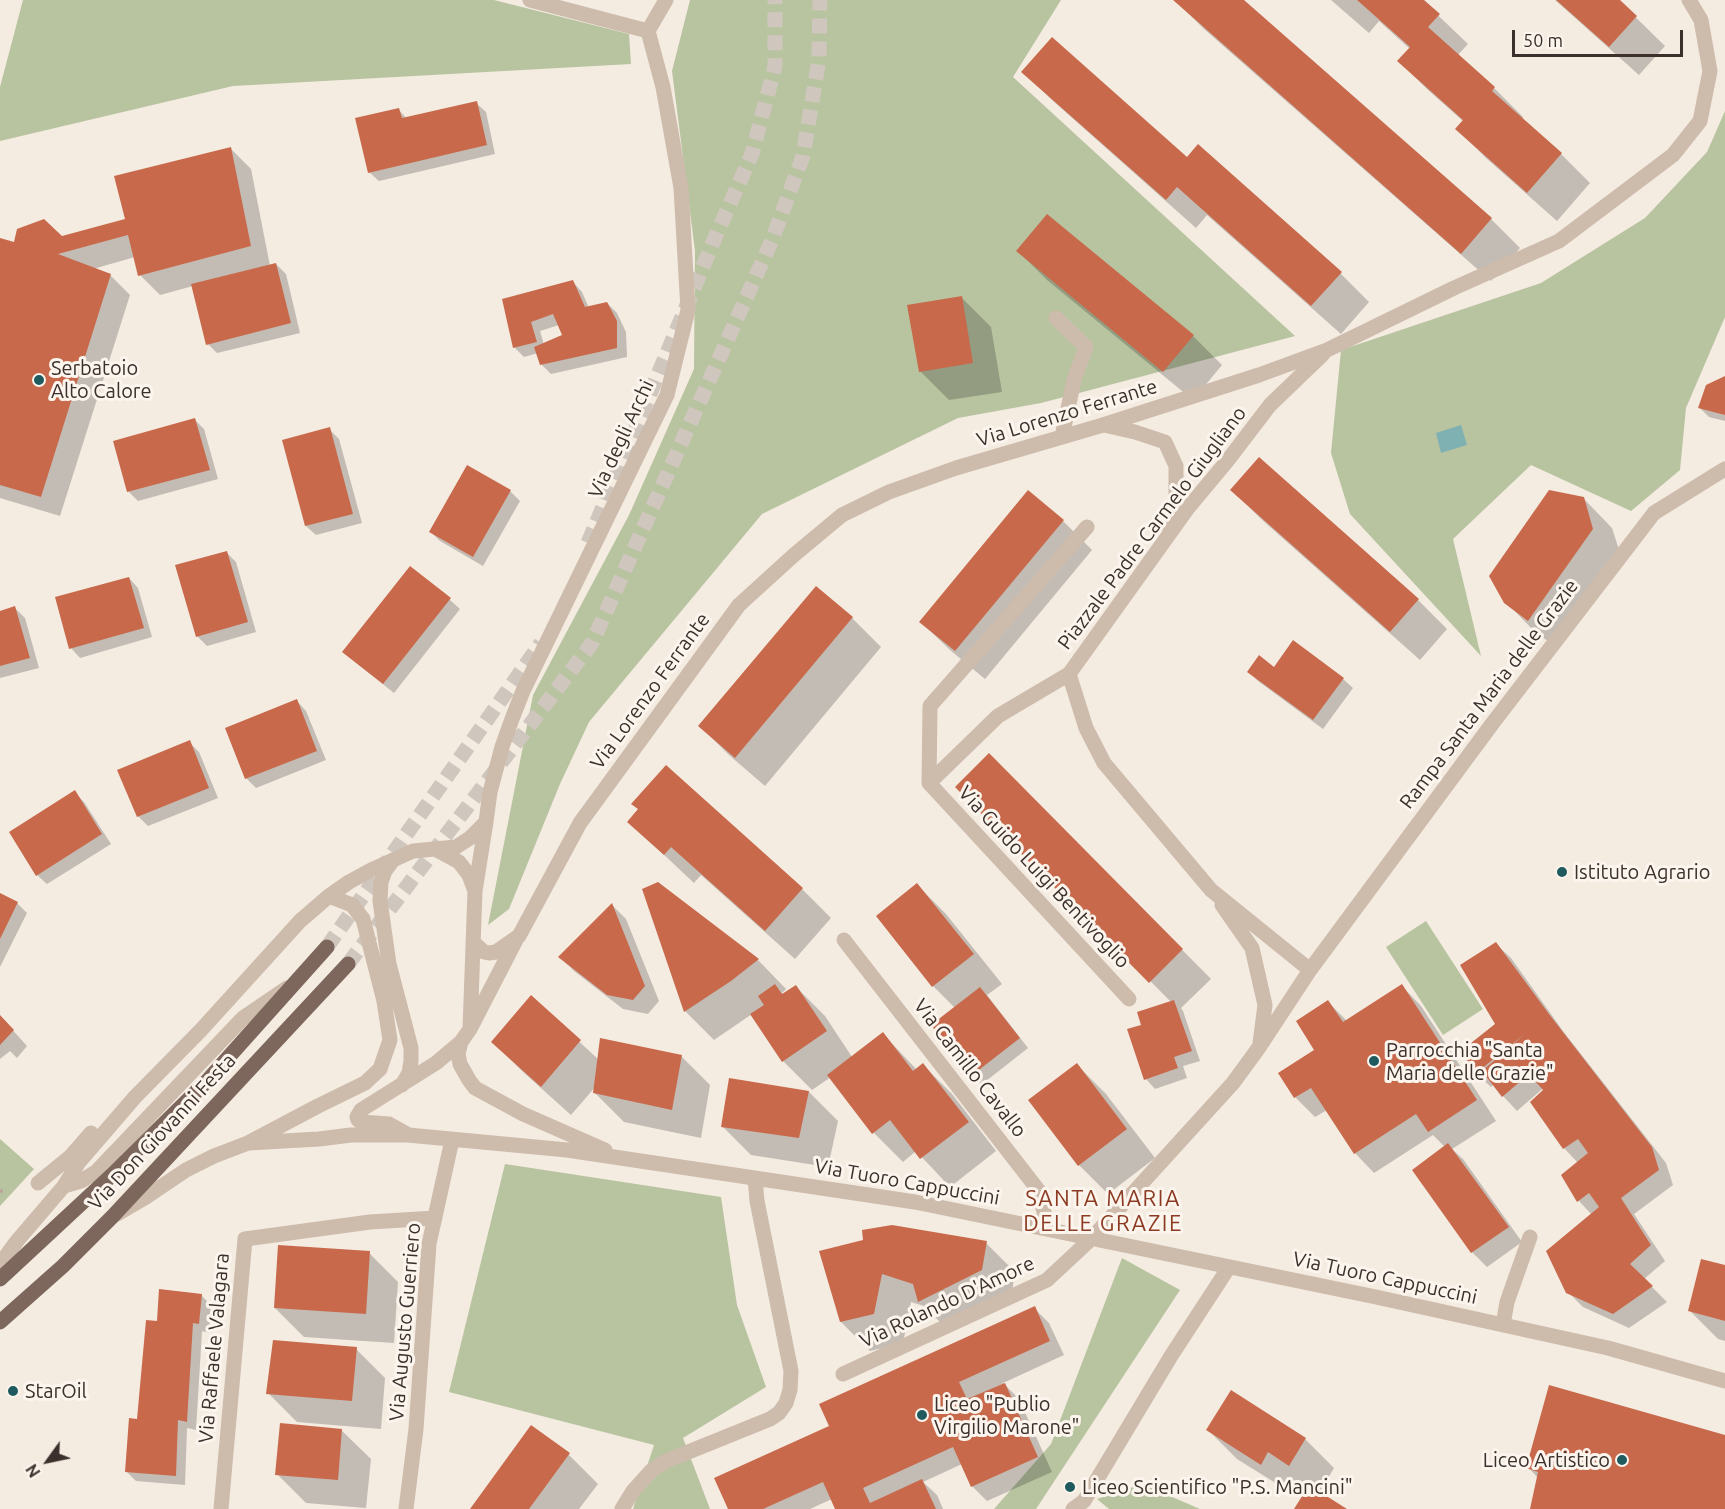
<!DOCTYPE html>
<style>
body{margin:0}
#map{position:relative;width:1725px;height:1509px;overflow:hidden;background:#f4ebe1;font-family:Ubuntu,sans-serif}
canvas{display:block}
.north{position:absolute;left:18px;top:1431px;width:60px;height:60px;-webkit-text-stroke:4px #fbf5ee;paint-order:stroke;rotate:237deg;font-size:16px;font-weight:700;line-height:24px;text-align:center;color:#3b302b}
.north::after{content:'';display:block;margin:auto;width:21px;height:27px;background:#3b302b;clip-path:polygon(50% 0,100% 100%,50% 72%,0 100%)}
.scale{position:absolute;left:1512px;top:30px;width:171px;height:27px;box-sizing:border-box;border:3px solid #3b302b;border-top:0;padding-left:8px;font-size:18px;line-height:21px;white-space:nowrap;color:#3b302b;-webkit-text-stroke:4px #fbf5ee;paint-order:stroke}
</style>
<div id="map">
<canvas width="1725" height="1509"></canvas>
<div class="north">N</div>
<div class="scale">50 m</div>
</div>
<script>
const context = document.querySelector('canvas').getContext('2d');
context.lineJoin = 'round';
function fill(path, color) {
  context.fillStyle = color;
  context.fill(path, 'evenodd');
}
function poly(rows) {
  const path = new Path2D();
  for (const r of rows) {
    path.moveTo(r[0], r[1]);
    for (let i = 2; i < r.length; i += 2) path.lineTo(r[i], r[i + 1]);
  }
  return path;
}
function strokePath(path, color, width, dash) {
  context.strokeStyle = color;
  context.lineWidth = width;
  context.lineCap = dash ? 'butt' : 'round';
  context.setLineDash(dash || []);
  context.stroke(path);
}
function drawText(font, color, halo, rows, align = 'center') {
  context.font = font + ' Ubuntu,sans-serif';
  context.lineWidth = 6;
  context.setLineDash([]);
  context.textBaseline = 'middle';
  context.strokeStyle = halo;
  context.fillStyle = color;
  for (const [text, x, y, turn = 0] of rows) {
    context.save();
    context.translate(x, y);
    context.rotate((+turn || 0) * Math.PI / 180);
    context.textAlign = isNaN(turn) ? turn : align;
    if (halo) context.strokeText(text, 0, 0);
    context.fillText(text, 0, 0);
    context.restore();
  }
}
fill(poly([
 [23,0,494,0,629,34,631,64,233,86,0,141,0,87],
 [690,0,1061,0,1013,77,1295,336,1041,403,958,418,762,514,589,722,560,784,509,909,488,925,533,695,629,515,694,369,695,251,672,71],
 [1725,111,1725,317,1686,408,1680,470,1631,511,1531,465,1453,539,1481,656,1350,514,1331,453,1341,350,1541,283,1645,218,1707,152],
 [1426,921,1483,1009,1443,1035,1386,947],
 [0,1139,34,1169,0,1206],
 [505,1164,721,1197,737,1305,766,1387,683,1438,710,1509,633,1509,654,1445,449,1392],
 [1122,1258,1180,1290,1036,1509,994,1509,1051,1444],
 [1142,1484,1200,1509,1109,1509,1097,1499]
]), '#b8c4a0');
fill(poly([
 [1461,425,1467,445,1441,453,1436,433]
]), '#7fb0b2');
fill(poly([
 [1175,0,1242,0,1491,219,1520,248,1491,281,1204,29],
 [1331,0,1422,0,1468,44,1457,56,1494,88,1523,117,1522,119,1561,154,1590,183,1557,221,1486,158,1457,129,1464,122,1428,90,1399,61,1410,49,1379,21,1369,33],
 [1555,0,1618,0,1665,46,1639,75],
 [1023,71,1187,159,1340,273,1369,302,1341,334,1207,215,1196,228,1052,100],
 [476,103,486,112,495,154,379,181,369,172,399,110,407,119],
 [231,149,251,169,270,266,276,264,286,274,300,333,217,353,208,344,193,286,160,295,140,275,135,257,93,269,110,275,130,295,60,516,0,498,0,239,15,243,62,238,127,220],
 [1018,251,1193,336,1222,365,1193,400,1047,280],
 [573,282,582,292,589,308,607,303,617,313,626,332,627,357,551,374,541,364,538,353,524,357,515,348,504,300],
 [559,325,564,336,544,345,540,331],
 [962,298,991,327,1002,392,949,400,920,371],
 [1725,378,1725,421,1709,417,1700,408],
 [195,420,204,429,218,479,138,501,129,492,115,442],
 [329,429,339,439,362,523,316,535,306,526],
 [1259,459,1418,600,1447,629,1420,660,1261,519,1232,490],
 [467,467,511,492,520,501,483,566,440,541,430,531],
 [1583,498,1612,528,1622,559,1558,648,1535,632,1506,602],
 [1063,521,1092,550,985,679,950,650,921,622],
 [226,552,236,562,256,632,207,646,197,636],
 [410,568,450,600,460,609,394,693,354,661,344,652],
 [129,578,138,588,152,637,80,658,71,648],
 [15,608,25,618,39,668,0,678,0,612],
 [852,618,881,647,765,786,729,755,700,726],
 [1275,669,1343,679,1353,688,1323,729,1258,681,1249,672],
 [297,701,306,711,326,760,256,788,246,778],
 [189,742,199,752,218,798,148,826,138,816],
 [989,755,1211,979,1181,1008,1183,1011,1200,1061,1183,1066,1187,1078,1155,1089,1146,1079,1143,1025,1171,1002,958,787],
 [666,767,802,889,831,918,795,959,701,875,694,883,629,822,639,810],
 [74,792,84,802,111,844,47,884,37,875],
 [658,884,758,960,786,989,782,993,784,995,796,987,825,1016,852,1057,883,1034,917,1070,923,1065,952,1094,996,1151,950,1187,916,1151,903,1162,874,1133,831,1077,812,1090,783,1061,752,1014,714,1040,685,1011],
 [917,885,946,914,1002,984,987,995,1028,1048,981,1085,972,1075,955,1008,933,986],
 [0,895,17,903,27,913,0,967],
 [612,905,626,919,659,1001,648,1014,623,1009,574,971,560,957],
 [1496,944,1511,958,1563,1031,1666,1163,1673,1185,1634,1214,1665,1261,1644,1279,1667,1302,1629,1328,1583,1307,1568,1292,1592,1215,1579,1201,1563,1175,1578,1163,1564,1148,1532,1102,1550,1086,1548,1084,1517,1111,1503,1096,1494,1084,1491,1087,1476,1073,1496,1024],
 [1402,986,1421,1006,1496,1121,1452,1149,1463,1159,1522,1242,1487,1267,1472,1252,1414,1171,1445,1147,1433,1135,1374,1173,1355,1153,1327,1110,1315,1117,1295,1097,1280,1074,1316,1050,1328,1002,1347,1021],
 [531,997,599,1060,681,1056,710,1085,701,1138,624,1122,595,1093,596,1086,571,1115,522,1071,493,1042],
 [0,1016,27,1046,17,1058,10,1051,0,1059],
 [1077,1065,1106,1094,1155,1158,1108,1194,1079,1165],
 [730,1079,809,1092,838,1121,828,1167,751,1155,722,1126],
 [986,1243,1015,1272,1011,1299,948,1330,924,1306,911,1302,903,1343,870,1351,841,1322,821,1252],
 [369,1253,398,1282,394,1343,304,1337,275,1308],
 [1725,1267,1725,1341,1718,1339,1689,1310],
 [201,1295,211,1305,209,1333,202,1331,196,1430,187,1428,185,1485,136,1481,126,1471,139,1421,158,1323],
 [1034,1308,1049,1323,1064,1355,1003,1383,1019,1399,1052,1472,987,1501,972,1486,962,1464,923,1482,937,1495,943,1509,837,1509,832,1499,810,1509,730,1509,831,1427],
 [356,1349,385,1378,381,1429,297,1422,268,1393],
 [1232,1392,1305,1439,1334,1468,1319,1493,1344,1509,1295,1509,1309,1488,1298,1480,1290,1492,1237,1459,1208,1430],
 [531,1427,569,1455,598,1484,579,1509,472,1509],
 [341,1430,371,1459,366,1508,306,1503,277,1474],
 [1725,1436,1725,1509,1532,1509,1538,1478,1528,1467]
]), '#0003');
fill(poly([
 [1173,0,1244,0,1492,218,1461,254],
 [1357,0,1424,0,1440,14,1428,27,1495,87,1492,91,1562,153,1527,193,1455,129,1463,120,1397,61,1410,47],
 [1556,0,1620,0,1637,16,1609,47],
 [1052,37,1187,157,1198,144,1342,272,1311,306,1177,187,1166,200,1021,72],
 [477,101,487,145,368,173,355,118,399,108,402,118],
 [231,147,251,246,138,276,128,235,58,254,111,274,41,497,0,485,0,238,14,242,17,229,44,219,62,236,125,219,114,176],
 [1047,214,1194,335,1163,372,1016,251],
 [276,263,291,323,206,345,191,284],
 [573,280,585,307,607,302,617,321,617,348,540,365,534,347,562,335,553,314,531,322,537,342,513,348,502,299],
 [962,296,973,363,919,372,907,305],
 [1725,376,1725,415,1698,408,1706,385],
 [195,418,210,470,127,492,113,441],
 [330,427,353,514,305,526,282,440],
 [1259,457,1419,599,1390,632,1230,490],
 [467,465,511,490,473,557,429,532],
 [1028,490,1064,520,955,651,919,622],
 [1549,490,1584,497,1593,529,1528,621,1504,603,1489,576],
 [227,551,248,622,196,637,175,565],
 [410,566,451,598,383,684,342,652],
 [129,577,144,628,69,649,55,597],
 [816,586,853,617,735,758,698,726],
 [15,606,30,658,0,666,0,611],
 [1293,640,1344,678,1313,720,1247,672,1259,655,1274,667],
 [297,699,317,751,245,779,225,728],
 [190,740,209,788,137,817,117,770],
 [989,753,1183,949,1149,983,955,787],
 [666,765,803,888,765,931,671,847,664,855,627,822,638,809,631,804],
 [75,790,102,834,36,876,9,832],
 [658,882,759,959,731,981,684,1012,642,889],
 [917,883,974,954,932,987,876,916],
 [0,893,18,902,0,939],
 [612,903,645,986,633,1000,607,995,558,957],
 [1496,942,1549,1014,1652,1147,1659,1170,1621,1198,1651,1245,1630,1264,1653,1286,1613,1314,1566,1293,1546,1251,1599,1207,1589,1193,1577,1202,1561,1175,1588,1153,1578,1139,1563,1149,1530,1102,1543,1090,1529,1074,1502,1097,1482,1071,1526,1033,1475,1074,1461,1051,1495,1024,1460,965],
 [775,984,782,994,796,985,827,1031,782,1062,750,1014,764,1005,758,996],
 [1402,984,1477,1100,1428,1132,1416,1114,1354,1154,1311,1088,1294,1098,1278,1073,1314,1050,1296,1021,1328,1000,1343,1022],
 [980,987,1020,1038,971,1076,931,1025],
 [531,995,581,1040,541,1087,491,1042],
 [1174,1000,1192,1051,1174,1057,1178,1068,1144,1080,1127,1029,1141,1025,1137,1012],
 [0,1015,14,1030,0,1045],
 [883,1032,913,1071,923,1063,969,1122,920,1159,890,1120,872,1134,827,1075],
 [600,1038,682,1055,672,1110,593,1093],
 [1077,1063,1127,1129,1078,1166,1028,1100],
 [729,1078,809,1091,799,1138,721,1127],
 [1448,1143,1509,1227,1471,1253,1412,1170],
 [892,1225,987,1241,982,1270,918,1302,913,1284,882,1274,874,1314,840,1322,819,1251,863,1240,862,1230],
 [278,1245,370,1251,366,1314,274,1308],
 [1701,1259,1725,1265,1725,1321,1688,1311],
 [159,1289,202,1294,199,1324,193,1323,187,1422,178,1420,176,1476,125,1472,129,1418,137,1419,146,1320,157,1321],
 [1035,1306,1050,1341,959,1382,967,1399,1005,1383,1038,1457,971,1487,953,1447,863,1488,870,1503,922,1479,936,1509,835,1509,823,1482,763,1509,728,1509,714,1478,829,1426,819,1404],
 [273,1340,357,1347,352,1401,266,1394],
 [1549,1385,1725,1435,1725,1509,1530,1509,1538,1472,1526,1468],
 [1231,1390,1306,1438,1289,1466,1268,1452,1261,1465,1206,1430],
 [280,1423,342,1429,338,1480,275,1475],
 [531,1425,570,1453,529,1509,470,1509],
 [1309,1485,1347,1509,1294,1509]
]), '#c8694b');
strokePath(poly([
 [588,543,714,240,752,154,775,66,775,0],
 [327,947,541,643],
 [348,964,592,643,772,240,803,156,819,59,820,0]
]), '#cfc6bd', 15, [15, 8]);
strokePath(poly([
 [0,1190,1,1191,0,1192]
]), '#b9a596', 4, [3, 3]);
strokePath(poly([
 [530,0,648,31],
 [648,31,666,0],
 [1056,318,1086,347,1074,380,1062,437],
 [1104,425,1135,432,1165,442,1176,466,1176,502,1169,528],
 [1069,674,998,716,929,783,1129,999],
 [929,783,930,706,1087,527],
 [486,822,490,792,502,747,512,719,523,691,667,395,688,310,681,188,663,87,648,31],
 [437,850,459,862,469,875,475,891],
 [393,860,385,871,381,882,380,901,389,964,411,1048,411,1061,409,1073,402,1085],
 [1222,905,1252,948,1265,1005,1260,1043],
 [844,940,1039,1191,1048,1229],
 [473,942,484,952,489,953,496,952,519,936,580,823,739,605,794,555,842,515,889,492,956,468,1103,425,1259,375,1327,350,1454,288,1559,241,1673,155,1700,121,1710,71,1701,20,1689,0],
 [1310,970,1211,890,1104,763,1086,728,1069,674,1188,508,1228,460,1270,405,1323,354],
 [461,1042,458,1054,460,1064,469,1080,475,1088,523,1114,605,1150],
 [407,1134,389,1124,361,1122,358,1120,357,1117,361,1110,436,1063,461,1042,470,1029,517,938],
 [248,1143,319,1139,351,1135,408,1135,567,1150,915,1202,1376,1297,1608,1348,1725,1381],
 [38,1183,71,1156,91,1133],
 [64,1186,81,1181,96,1172,243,1018,287,988],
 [117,1214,146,1197,186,1170,214,1156,248,1143,318,1106,365,1083,380,1069,390,1040,384,1001,363,919,352,905,329,896],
 [0,1264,17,1241,64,1186,79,1162,135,1097,201,1030,300,921,329,896,349,882,371,870,413,851,456,847,470,838,486,822,475,891,470,1029],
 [1503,1325,1507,1302,1530,1237],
 [843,1374,1047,1280,1092,1238,1233,1083,1260,1046,1310,970,1492,724,1654,513,1725,469],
 [221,1509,245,1239,370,1222,435,1218],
 [406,1509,416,1429,429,1244,452,1140],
 [622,1509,633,1491,651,1471,666,1461,770,1419,779,1413,786,1403,790,1390,791,1371,757,1201,755,1178],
 [1073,1509,1084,1501,1171,1356,1229,1267]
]), '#cdbbac', 15);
strokePath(poly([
 [0,1279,112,1175,208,1080,327,947],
 [0,1322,63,1266,112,1217,348,964]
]), '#7d675c', 15);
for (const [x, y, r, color] of [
 [39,380,6,"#1f5a5e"],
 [1562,872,6,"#1f5a5e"],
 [1374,1061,6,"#1f5a5e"],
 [13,1391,6,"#1f5a5e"],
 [922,1415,6,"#1f5a5e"],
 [1622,1460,6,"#1f5a5e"],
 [1070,1487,6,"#1f5a5e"]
]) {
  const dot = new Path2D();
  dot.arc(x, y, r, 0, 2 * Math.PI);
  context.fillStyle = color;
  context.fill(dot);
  strokePath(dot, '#fbf5ee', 2);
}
drawText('20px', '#3b302b', '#fbf5ee', [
 ["Serbatoio",51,368],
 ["Alto Calore",51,391],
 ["Istituto Agrario",1574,872],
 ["Parrocchia \"Santa",1386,1050],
 ["Maria delle Grazie\"",1386,1073],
 ["StarOil",25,1391],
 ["Liceo \"Publio",934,1404],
 ["Virgilio Marone\"",934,1427],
 ["Liceo Artistico",1610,1460,"right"],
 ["Liceo Scientifico \"P.S. Mancini\"",1082,1487]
], 'left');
drawText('20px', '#3b302b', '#fbf5ee', [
 ["Via Lorenzo Ferrante",1067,413,-17],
 ["Via degli Archi",621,439,-65],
 ["Piazzale Padre Carmelo Giugliano",1152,528,-53],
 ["Via Lorenzo Ferrante",650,691,-54],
 ["Rampa Santa Maria delle Grazie",1489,694,-53],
 ["Via Guido Luigi Bentivoglio",1044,877,47],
 ["Via Camillo Cavallo",970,1068,52],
 ["Via Don Giovanni Festa",162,1132,-47],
 ["Via Tuoro Cappuccini",907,1182,10],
 ["Via Tuoro Cappuccini",1385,1278,12],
 ["Via Rolando D'Amore",947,1302,-25],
 ["Via Augusto Guerriero",405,1322,-85],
 ["Via Raffaele Valagara",214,1348,-85]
]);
context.letterSpacing = '1.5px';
drawText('22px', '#8c3b22', '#fbf5ee', [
 ["SANTA MARIA",1103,1199],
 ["DELLE GRAZIE",1103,1224]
]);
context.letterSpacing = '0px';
</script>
